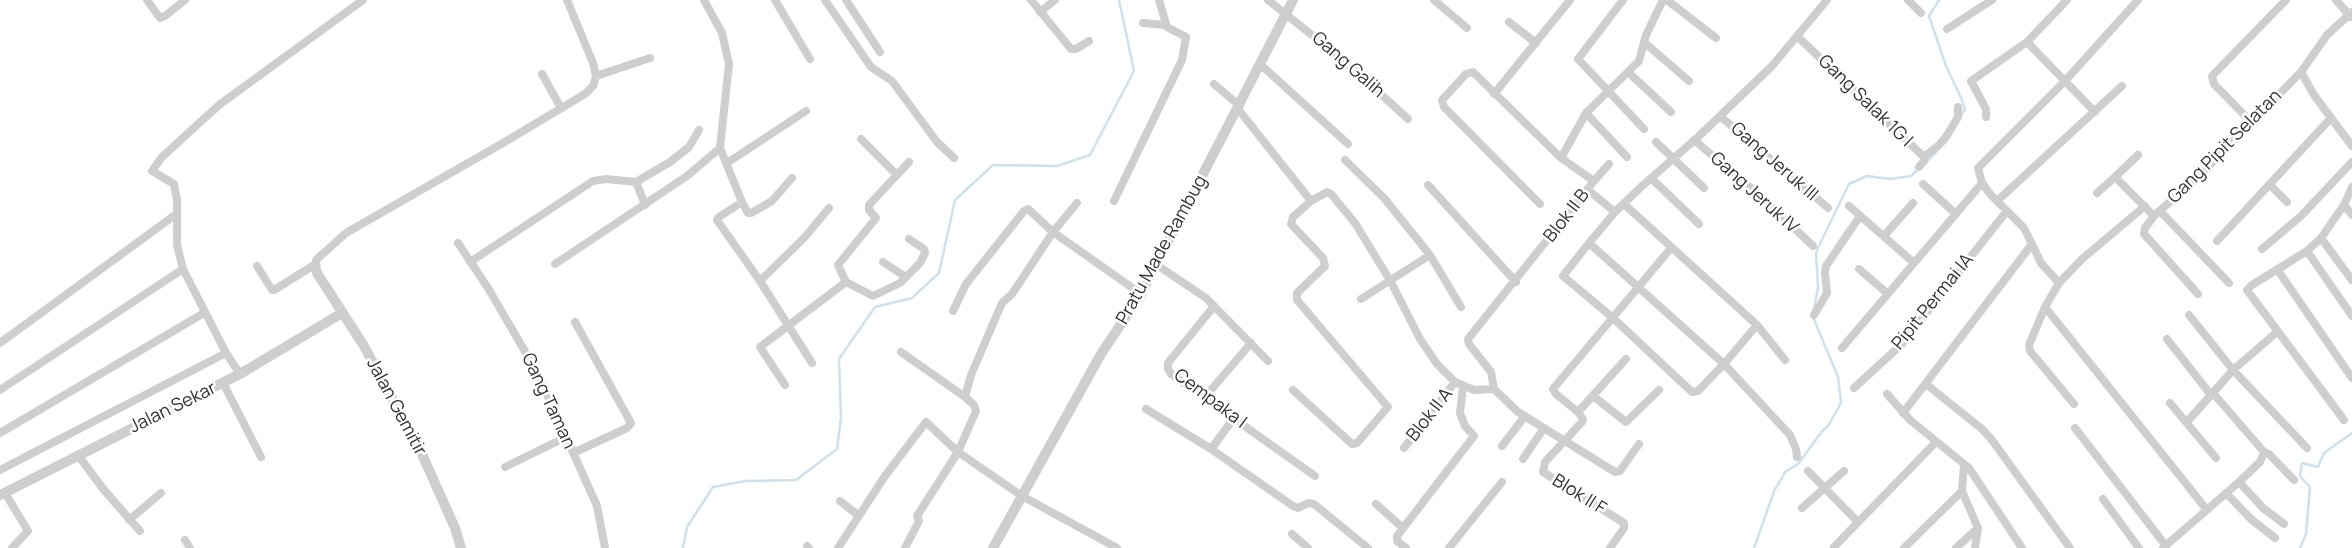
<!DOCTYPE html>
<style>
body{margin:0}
canvas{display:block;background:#fff}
</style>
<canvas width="2352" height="548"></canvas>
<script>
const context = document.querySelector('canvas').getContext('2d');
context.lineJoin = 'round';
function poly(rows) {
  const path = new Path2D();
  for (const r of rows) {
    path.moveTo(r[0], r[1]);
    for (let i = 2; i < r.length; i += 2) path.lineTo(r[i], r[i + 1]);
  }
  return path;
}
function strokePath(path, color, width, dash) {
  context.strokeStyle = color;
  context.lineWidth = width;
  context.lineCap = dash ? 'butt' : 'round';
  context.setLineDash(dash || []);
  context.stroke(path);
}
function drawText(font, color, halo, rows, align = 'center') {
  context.font = font + ' Manrope,sans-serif';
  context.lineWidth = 5;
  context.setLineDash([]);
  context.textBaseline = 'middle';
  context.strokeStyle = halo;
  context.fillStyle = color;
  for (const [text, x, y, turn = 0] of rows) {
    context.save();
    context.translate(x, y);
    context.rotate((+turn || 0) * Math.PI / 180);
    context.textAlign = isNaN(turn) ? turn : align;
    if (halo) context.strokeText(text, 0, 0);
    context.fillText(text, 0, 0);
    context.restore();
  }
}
strokePath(poly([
 [1939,0,1929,16,1946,66,1962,100,1965,110,1961,115],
 [1926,163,1936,152],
 [1814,309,1818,287,1816,252,1849,184,1867,176,1890,179,1911,176,1920,168],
 [683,548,687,527,713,487,746,481,796,480,837,449,841,418,839,359,875,307,912,298,939,273,955,200,993,165,1057,166,1090,155,1134,71,1119,0],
 [1754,548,1775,489,1782,478,1785,472,1798,464,1823,430,1828,426,1841,403,1838,377,1813,317],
 [2300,548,2306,534,2310,487,2300,476,2302,463,2318,467,2324,453,2352,433]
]), '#cee1ec', 2.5);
strokePath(poly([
 [147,0,160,18,165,16,185,0],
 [775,0,810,59],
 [825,0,871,67,892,81,937,142,954,158],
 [846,0,880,52],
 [1031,0,1071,49,1076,49,1089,41],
 [1268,0,1348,64,1408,119],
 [1434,0,1467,28],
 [1623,0,1578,59,1644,129],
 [1667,0,1716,38],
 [1908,0,1921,13],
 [2336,0,2351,17],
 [1040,12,1055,0],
 [1509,22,1536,43],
 [1143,23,1165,25],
 [1947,29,1992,0],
 [1798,37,1924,157,1924,161,1919,167],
 [2027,42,2095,112],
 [1645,43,1689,81],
 [1261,65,1348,144],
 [1628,72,1671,112],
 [2301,72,2314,95,2352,146],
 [542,74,561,108],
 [596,76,650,58],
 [1214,84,1240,106],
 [1494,94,1570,0],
 [1238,109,1311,201,1327,192,1331,194,1355,223,1391,282,1420,339,1437,364,1455,382,1474,390,1494,389,1518,412,1615,472,1620,471,1639,444],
 [1586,113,1627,157],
 [1720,116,1828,208],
 [1986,117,1986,109,1971,81,2027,42,2067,0],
 [2251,122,2214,84,2212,76,2286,0],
 [861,139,897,175],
 [1694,140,1757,193,1813,246],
 [1656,142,1704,188],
 [720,148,742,202,719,217,717,220,760,281,812,363],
 [2138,155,2115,177,2154,216,2203,172,2301,72,2327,35,2352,12],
 [1924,157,1938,146,1946,137,1958,117,1958,107],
 [1345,160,1384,198,1430,255,1461,307],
 [727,163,806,111],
 [1651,178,1699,224],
 [1594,181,1609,164],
 [636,182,645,205],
 [1982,183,1978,168,2065,81,2138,0],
 [1923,184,1956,214],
 [1428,185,1516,282],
 [2270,185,2287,202],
 [1588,190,1615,212],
 [2097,193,2115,177],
 [1114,201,1182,60,1186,37,1167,27,1159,0],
 [1997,201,2122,86],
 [742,202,748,213,751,213,772,201,792,178],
 [1540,204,1444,107,1442,100,1466,74,1473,72,1561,158],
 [1624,204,1757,325,1785,360],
 [2344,205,2352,215],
 [1849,206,1913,262],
 [2160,211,2229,283],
 [2154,216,2145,228,2144,234,2198,294],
 [1884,236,1913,203],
 [2321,238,2352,280],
 [909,239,924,249,925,253,920,263,900,283,873,296,846,282,838,265,876,218,869,210,869,205,909,162],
 [2217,241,2331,118],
 [458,243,488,288,537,372,597,506,605,548],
 [1589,243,1563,276,1613,318,1692,392,1698,391,1724,364,1757,325],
 [2262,249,2301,216,2352,162],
 [2307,251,2352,316],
 [470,262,593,181,606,179,636,182,670,162,689,147,699,130],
 [883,262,906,277],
 [555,264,687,176,720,148,729,64,722,33,704,0],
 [1157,265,1206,298,1268,361],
 [257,266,272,290,274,290,316,264],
 [1859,269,1887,293],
 [2277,269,2352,378],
 [317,273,316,260,346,233,503,143,585,94,593,86,596,76,593,63,567,0],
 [760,281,805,237,829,208],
 [1361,299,1430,255],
 [1214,306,1168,363,1168,369,1171,374,1315,476],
 [2045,307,2207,510],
 [953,311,966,284,1024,211,1028,209,1053,232,1141,294],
 [1814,315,1827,293,1825,273,1826,266,1860,216],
 [2189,315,2233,370,2307,448],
 [2167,339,2211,395],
 [0,343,175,215],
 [1842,348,1982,183,1991,195,2024,228,2032,244],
 [901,352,965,397,974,405,976,411,958,452,917,516,919,521,905,548],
 [240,374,226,353,183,269,177,245,177,200,174,184,152,171,162,157,219,105,363,0],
 [223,383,261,457],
 [1926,384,1982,429,1992,440,2070,548],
 [785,385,760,347,846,282],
 [1854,388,1902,344,2006,212],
 [1494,389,1491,372,1469,344,1468,339,1594,181,1561,158,1586,113,1639,61,1646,35,1663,0],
 [0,390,183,269],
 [1293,390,1352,444,1357,443,1388,407,1297,300,1297,293,1325,266,1323,258,1291,224,1293,217,1311,201],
 [2213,393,2264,452,2269,454,2294,480],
 [1887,394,1910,420,1969,468,2022,548],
 [1593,396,1626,422,1659,390],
 [965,397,971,375,1002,303,1012,294,1053,232,1077,203],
 [1205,397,1251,343],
 [2170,403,2216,458],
 [2074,404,2030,351,2029,345,2045,307,2059,283,2082,259,2145,206],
 [1146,409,1211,449,1293,506,1298,508,1308,503,1314,504,1368,548],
 [1578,412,1626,359],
 [1903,413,2032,244,2041,263,2059,283],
 [2344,420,2247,290,2252,285,2307,251,2321,238,2344,205,2352,187],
 [2187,422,2233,370,2277,332],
 [2075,428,2166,546],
 [0,433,204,313],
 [1502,446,1525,416],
 [1404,448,1455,382],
 [1211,449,1234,418],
 [573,453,627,428,631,423,575,322],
 [78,455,104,490,140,531],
 [1797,457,1796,449,1790,435,1724,364,1589,243,1615,212,1641,187,1698,137,1772,66,1827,0],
 [1523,459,1544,428],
 [1964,465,1962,491,1978,528,1975,548],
 [505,467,566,437],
 [0,470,226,353],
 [1808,471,1858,522],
 [2239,482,2263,508,2284,524],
 [5,493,28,531,12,548],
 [2226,493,2251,519,2275,538],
 [2103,499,2139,548],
 [840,501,859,516],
 [1376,504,1403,528],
 [1802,508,1844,471],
 [129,520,161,493],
 [1292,534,1308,548],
 [185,540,190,548],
 [807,546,809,548],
 [1834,547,1936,442],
 [838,548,885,476,926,422,958,452,1022,496,1117,548],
 [1406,548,1397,541,1397,536,1474,436,1465,426,1460,413,1463,387],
 [1449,548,1502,482],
 [1610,548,1624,528,1624,523,1543,472,1545,462,1582,422,1583,419,1578,412,1556,394,1553,389,1671,248],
 [1904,548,1962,491],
 [1956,548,1978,528],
 [2163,548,2239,482,2260,462,2264,452]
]), '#cecece', 8);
strokePath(poly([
 [317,273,364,346,421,452,455,528,461,548],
 [0,495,240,374,342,313],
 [993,548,1101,354,1141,294,1293,0]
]), '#cecece', 10);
drawText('18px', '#313131', '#fff', [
 ["Gang Galih",1348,65,41],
 ["Gang Salak 1G I",1865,101,44],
 ["Gang Pipit Selatan",2225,147,-45],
 ["Gang Jeruk III",1774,162,41],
 ["Gang Jeruk IV",1754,193,42],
 ["Blok II B",1567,216,-52],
 ["Pratu Made Rambug",1162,250,-61],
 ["Pipit Permai IA",1933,302,-51],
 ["Cempaka I",1210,399,37],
 ["Gang Taman",548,401,65],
 ["Jalan Gemitir",396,407,62],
 ["Jalan Sekar",173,408,-26],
 ["Blok II A",1430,415,-52],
 ["Blok II F",1579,495,32]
]);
</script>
